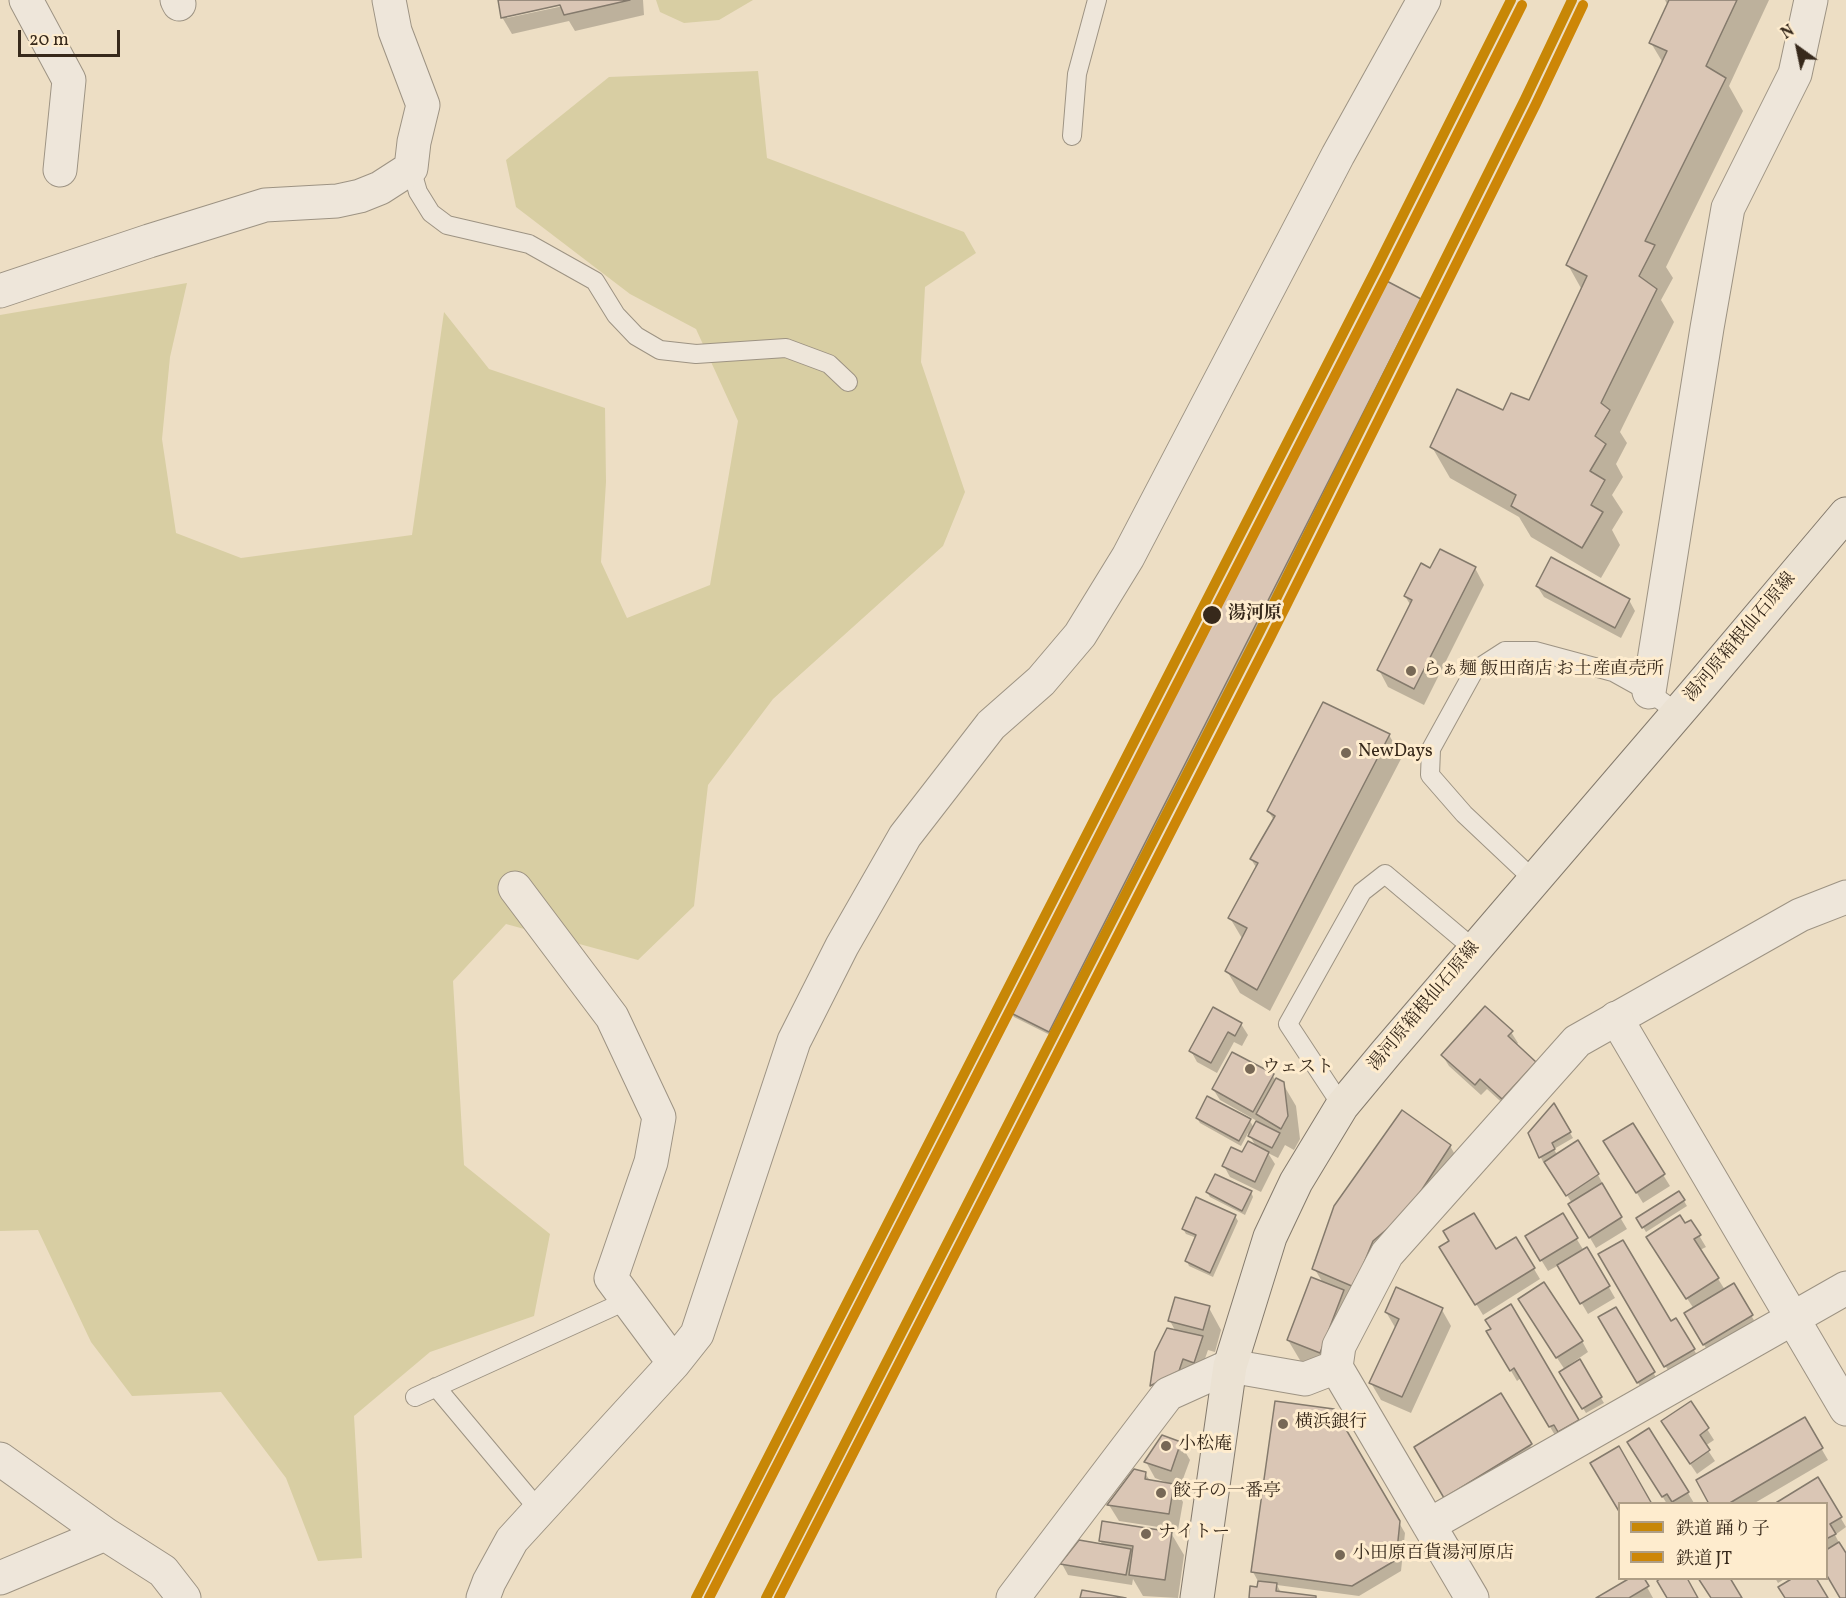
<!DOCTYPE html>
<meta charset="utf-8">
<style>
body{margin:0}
#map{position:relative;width:1846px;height:1598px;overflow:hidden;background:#eddec4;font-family:Vollkorn,"Noto Serif JP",serif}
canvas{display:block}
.legend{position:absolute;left:1618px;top:1502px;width:210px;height:78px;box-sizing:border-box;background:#feecce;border:2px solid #ae9e86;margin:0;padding:8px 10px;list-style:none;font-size:18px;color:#37291b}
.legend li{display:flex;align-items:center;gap:12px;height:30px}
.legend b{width:30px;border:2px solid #ae9e86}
.north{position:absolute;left:1768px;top:18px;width:60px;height:60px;-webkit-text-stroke:4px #feecce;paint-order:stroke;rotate:327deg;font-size:16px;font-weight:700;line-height:24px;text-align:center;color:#37291b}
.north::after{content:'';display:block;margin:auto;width:21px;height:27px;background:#37291b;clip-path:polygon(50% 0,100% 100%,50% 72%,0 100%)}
.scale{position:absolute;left:18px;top:30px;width:102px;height:27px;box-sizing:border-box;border:3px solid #37291b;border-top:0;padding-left:8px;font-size:18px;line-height:21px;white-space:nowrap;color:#37291b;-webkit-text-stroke:4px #feecce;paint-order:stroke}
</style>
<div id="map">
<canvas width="1846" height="1598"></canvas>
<ul class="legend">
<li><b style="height:8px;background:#c78707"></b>鉄道 踊り子</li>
<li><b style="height:8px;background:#cd8607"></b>鉄道 JT</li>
</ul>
<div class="north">N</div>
<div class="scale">20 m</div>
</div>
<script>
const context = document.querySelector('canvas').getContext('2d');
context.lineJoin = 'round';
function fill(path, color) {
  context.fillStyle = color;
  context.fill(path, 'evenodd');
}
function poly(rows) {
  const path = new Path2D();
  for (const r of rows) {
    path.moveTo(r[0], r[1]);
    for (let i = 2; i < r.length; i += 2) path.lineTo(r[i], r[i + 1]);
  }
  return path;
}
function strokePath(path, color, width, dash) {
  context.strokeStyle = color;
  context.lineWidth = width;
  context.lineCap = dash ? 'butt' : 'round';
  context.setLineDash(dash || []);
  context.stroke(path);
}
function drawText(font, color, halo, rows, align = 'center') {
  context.font = font + ' Vollkorn,"Noto Serif JP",serif';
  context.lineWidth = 6;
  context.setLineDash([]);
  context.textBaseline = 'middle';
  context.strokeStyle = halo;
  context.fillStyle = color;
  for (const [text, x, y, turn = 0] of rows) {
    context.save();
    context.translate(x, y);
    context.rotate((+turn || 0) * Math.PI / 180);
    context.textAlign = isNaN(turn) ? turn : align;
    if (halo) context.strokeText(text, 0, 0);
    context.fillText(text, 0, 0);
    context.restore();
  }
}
fill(poly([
 [656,0,753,0,719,20,684,23,660,12],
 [758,71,767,158,964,232,976,253,925,287,921,362,965,492,943,546,773,699,708,785,694,906,638,960,506,924,453,981,464,1165,550,1234,534,1316,430,1352,354,1416,362,1558,318,1561,286,1478,221,1392,132,1396,91,1342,38,1230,0,1231,0,315,187,283,170,357,162,439,176,533,241,558,412,535,444,312,489,369,605,408,606,482,601,562,627,618,710,585,738,421,696,329,630,294,516,207,506,160,609,77]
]), '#d8cea3');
fill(poly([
 [500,0,643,0,644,15,575,31,569,21,512,34,502,17],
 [567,2,568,5,507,18,507,15],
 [1665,0,1769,0,1729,86,1743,111,1666,267,1673,278,1661,300,1674,322,1620,432,1627,443,1616,464,1623,477,1612,495,1623,512,1612,530,1620,545,1601,578,1531,537,1519,517,1450,478,1432,447,1504,412,1530,402,1582,290,1568,265,1663,63,1651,43,1668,6],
 [1420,300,1423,305,1052,1036,1014,1017,1011,1012],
 [1475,568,1484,585,1424,705,1388,687,1379,670,1411,606,1405,596,1431,570],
 [1537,586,1629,600,1635,611,1621,638,1544,597],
 [1389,735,1402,757,1270,1011,1240,993,1227,971,1243,940,1230,918,1257,869,1251,859,1274,820,1268,811],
 [1241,1024,1248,1035,1242,1046,1234,1042,1217,1073,1197,1062,1191,1051],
 [1511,1032,1518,1043,1516,1045,1535,1063,1541,1074,1509,1109,1487,1089,1481,1095,1449,1066,1442,1055],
 [1273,1076,1276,1081,1283,1084,1296,1106,1300,1139,1294,1150,1285,1145,1278,1158,1268,1153,1275,1164,1261,1192,1230,1177,1224,1166,1257,1148,1248,1133,1241,1146,1200,1123,1197,1118,1250,1121,1254,1128,1257,1121,1220,1100,1213,1089],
 [1554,1106,1573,1138,1554,1149,1557,1155,1577,1143,1598,1175,1604,1186,1602,1187,1627,1229,1596,1248,1570,1204,1572,1203,1545,1161,1543,1162,1530,1134],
 [1403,1112,1450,1146,1460,1163,1363,1303,1346,1295,1362,1323,1307,1372,1288,1340,1323,1283,1314,1268],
 [1632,1125,1670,1186,1643,1203,1612,1152],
 [1207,1192,1251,1192,1253,1197,1245,1215,1210,1197],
 [1679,1193,1687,1206,1646,1232,1638,1219],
 [1562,1215,1584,1251,1587,1249,1615,1298,1588,1314,1559,1265,1548,1271,1527,1237],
 [1235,1216,1238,1221,1213,1277,1189,1266,1187,1261,1197,1238,1186,1234,1183,1229],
 [1691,1222,1706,1247,1700,1250,1725,1290,1733,1285,1758,1327,1710,1355,1686,1314,1694,1309,1654,1248],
 [1516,1239,1540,1279,1483,1315,1448,1258,1496,1251],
 [1600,1255,1670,1323,1676,1320,1700,1360,1672,1377],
 [1511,1306,1584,1431,1556,1437,1521,1378,1517,1381,1488,1332,1492,1330],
 [1209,1308,1221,1330,1215,1352,1208,1350,1200,1373,1158,1396,1152,1386,1156,1353,1176,1332,1170,1321],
 [1615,1309,1660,1384,1644,1393,1600,1318],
 [1442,1310,1451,1326,1411,1413,1381,1400,1371,1383,1396,1329,1386,1312],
 [1526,1311,1582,1341,1588,1352,1569,1365,1571,1367,1579,1362,1604,1403,1586,1413,1561,1373,1565,1370],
 [1500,1396,1540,1462,1455,1514,1425,1464],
 [1333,1411,1405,1533,1401,1571,1359,1596,1277,1585,1281,1593,1316,1598,1250,1598,1258,1589,1259,1583,1253,1572],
 [1804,1419,1828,1460,1753,1504,1711,1504],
 [1707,1429,1714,1440,1705,1446,1715,1461,1697,1474,1669,1433],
 [1180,1443,1190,1460,1180,1487,1172,1484,1183,1502,1178,1530,1119,1521,1109,1505,1145,1473,1150,1481,1168,1484,1168,1483,1155,1478,1146,1462],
 [1636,1453,1688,1493,1694,1503,1667,1504],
 [1818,1479,1846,1527,1835,1535,1846,1556,1846,1598,1842,1598,1826,1571,1826,1504],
 [1171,1533,1184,1555,1178,1598,1143,1596,1133,1579,1132,1585,1068,1575,1062,1564,1103,1545,1100,1541],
 [1642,1578,1653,1598,1599,1598],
 [1775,1578,1786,1578,1778,1583]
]), '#0003');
const building = poly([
 [498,0,630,0,564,15,560,5,501,18,498,0],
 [1669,0,1737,0,1706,66,1726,78,1645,241,1655,245,1639,276,1657,289,1601,403,1610,410,1595,436,1606,444,1590,471,1605,480,1591,505,1603,512,1582,548,1511,506,1516,495,1430,447,1457,389,1503,410,1511,393,1529,400,1587,276,1566,265,1667,51,1649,43,1669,0],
 [1381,278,1421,299,1049,1032,1009,1012,1381,278],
 [1440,549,1476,567,1414,689,1377,670,1412,600,1404,596,1421,563,1430,568,1440,549],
 [1551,557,1630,599,1615,628,1536,586,1551,557],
 [1323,702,1390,734,1257,990,1225,971,1247,928,1228,918,1258,863,1250,859,1275,816,1267,811,1323,702],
 [1485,1006,1513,1031,1508,1036,1536,1062,1502,1099,1480,1079,1475,1085,1441,1055,1485,1006],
 [1213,1007,1242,1023,1235,1036,1228,1032,1211,1063,1189,1051,1213,1007],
 [1232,1052,1274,1074,1253,1112,1212,1089,1232,1052],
 [1276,1078,1284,1082,1288,1116,1281,1129,1256,1114,1276,1078],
 [1207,1096,1251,1119,1239,1141,1196,1118,1207,1096],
 [1554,1103,1571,1132,1552,1143,1555,1149,1539,1158,1528,1133,1554,1103],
 [1402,1110,1451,1145,1408,1211,1373,1241,1354,1287,1312,1269,1334,1206,1402,1110],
 [1256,1121,1280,1133,1272,1148,1248,1136,1256,1121],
 [1633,1123,1665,1174,1636,1193,1603,1141,1633,1123],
 [1578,1140,1599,1174,1566,1196,1544,1162,1578,1140],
 [1248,1141,1269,1152,1255,1182,1222,1166,1231,1147,1242,1152,1248,1141],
 [1215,1174,1252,1191,1242,1211,1206,1192,1215,1174],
 [1602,1183,1622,1217,1589,1238,1568,1204,1602,1183],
 [1679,1191,1685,1200,1642,1228,1636,1218,1679,1191],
 [1196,1197,1236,1215,1210,1273,1185,1261,1196,1235,1182,1229,1196,1197],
 [1474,1213,1496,1249,1516,1237,1535,1268,1475,1305,1439,1247,1449,1241,1443,1231,1474,1213],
 [1563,1213,1578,1238,1540,1261,1525,1236,1563,1213],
 [1680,1215,1685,1223,1691,1220,1701,1235,1694,1239,1719,1278,1686,1299,1646,1237,1680,1215],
 [1623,1240,1671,1321,1676,1318,1695,1349,1664,1367,1598,1254,1623,1240],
 [1587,1247,1610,1286,1580,1304,1557,1265,1587,1247],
 [1311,1277,1344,1290,1320,1353,1287,1340,1311,1277],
 [1544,1282,1583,1341,1556,1358,1518,1299,1544,1282],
 [1734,1283,1753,1315,1703,1345,1684,1313,1734,1283],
 [1396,1287,1443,1308,1402,1397,1369,1383,1399,1319,1385,1312,1396,1287],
 [1175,1297,1210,1306,1203,1330,1168,1321,1175,1297],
 [1511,1304,1579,1420,1558,1432,1554,1425,1549,1427,1514,1368,1510,1371,1486,1331,1491,1329,1485,1320,1511,1304],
 [1616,1307,1655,1372,1637,1383,1598,1317,1616,1307],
 [1167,1328,1203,1336,1194,1363,1183,1359,1179,1371,1150,1386,1155,1352,1167,1328],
 [1580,1359,1602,1397,1582,1409,1559,1372,1580,1359],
 [1501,1393,1532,1444,1444,1498,1414,1447,1501,1393],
 [1275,1401,1334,1409,1400,1521,1396,1560,1352,1586,1251,1572,1275,1401],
 [1691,1401,1709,1428,1700,1435,1710,1450,1690,1464,1661,1421,1691,1401],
 [1805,1417,1823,1448,1728,1504,1709,1504,1696,1480,1805,1417],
 [1649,1428,1689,1492,1672,1502,1667,1494,1662,1497,1627,1442,1649,1428],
 [1162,1435,1181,1442,1171,1471,1144,1462,1162,1435],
 [1619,1446,1652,1504,1620,1504,1620,1513,1590,1463,1619,1446],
 [1134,1469,1146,1472,1145,1479,1174,1484,1169,1514,1107,1505,1134,1469],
 [1818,1477,1842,1517,1830,1524,1836,1534,1826,1539,1826,1504,1774,1504,1818,1477],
 [1102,1521,1172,1532,1165,1580,1129,1575,1133,1546,1099,1541,1102,1521],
 [1079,1540,1131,1549,1126,1575,1060,1564,1079,1540],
 [1839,1542,1846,1553,1846,1598,1840,1598,1826,1574,1826,1550,1839,1542],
 [1630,1578,1644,1578,1649,1586,1629,1598,1596,1598,1630,1578],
 [1661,1578,1687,1578,1698,1598,1667,1598,1657,1581,1661,1578],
 [1698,1578,1730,1578,1742,1598,1711,1598,1698,1578],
 [1793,1578,1816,1578,1828,1598,1785,1598,1778,1587,1793,1578],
 [1258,1581,1277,1583,1276,1591,1316,1596,1316,1598,1249,1598,1250,1586,1257,1587,1258,1581],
 [1082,1590,1126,1598,1080,1598,1082,1590]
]);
fill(building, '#dac6b5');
strokePath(building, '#847a6c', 1.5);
const service = poly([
 [1072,136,1077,74,1097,0],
 [411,168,418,192,431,213,447,225,529,244,595,281,616,315,636,336,660,350,696,354,786,348,829,364,848,382],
 [1534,880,1464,814,1430,775,1431,749,1474,671,1505,651,1535,651,1613,672,1649,692,1678,713],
 [1342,1106,1288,1024,1362,892,1385,874,1474,949],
 [436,1387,539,1510],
 [415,1397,628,1300]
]);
const minor = poly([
 [26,0,69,80,60,170],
 [177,0,179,4],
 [0,291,149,241,265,205,337,201,360,196,380,188,411,168,414,142,423,105,395,31,389,0],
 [1649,692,1707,328,1728,208,1795,74,1811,0],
 [515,888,612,1017,659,1117,651,1162,611,1278,674,1363],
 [0,1459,105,1534,163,1571,184,1598],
 [1429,1525,1846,1288],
 [0,1578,105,1534],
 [483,1598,489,1582,512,1540,674,1363,697,1334,794,1041,842,946,905,836,991,725,1041,681,1080,635,1128,557,1338,155,1424,0],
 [1013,1598,1168,1394,1230,1366,1305,1379,1336,1367],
 [1472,1598,1336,1367,1339,1346,1387,1254,1577,1041,1800,915,1846,897]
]);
const tertiary = poly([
 [1616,1018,1846,1409]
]);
const primary = poly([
 [1197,1598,1230,1366,1270,1237,1296,1182,1342,1106,1386,1053,1694,694,1846,514]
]);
strokePath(service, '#9d9383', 20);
strokePath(minor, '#9d9383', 35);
strokePath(tertiary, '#9d9383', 35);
strokePath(primary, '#847a6c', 35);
strokePath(service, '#eee6da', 18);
strokePath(minor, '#eee6da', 33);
strokePath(tertiary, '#eee6da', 33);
strokePath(primary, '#ebe2d3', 33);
strokePath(poly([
 [696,1598,1377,267,1511,0],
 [766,1598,1259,633,1525,99,1572,0]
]), '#c78707', 10);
strokePath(poly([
 [709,1598,1388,272,1522,5],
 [779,1598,1270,638,1536,104,1583,5]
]), '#cd8607', 10);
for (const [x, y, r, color] of [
 [1212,615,10,"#37291b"],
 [1411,671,6,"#776856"],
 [1346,753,6,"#776856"],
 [1250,1069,6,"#776856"],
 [1283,1424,6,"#776856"],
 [1166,1446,6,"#776856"],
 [1161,1493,6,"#776856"],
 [1146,1534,6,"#776856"],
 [1340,1555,6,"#776856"]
]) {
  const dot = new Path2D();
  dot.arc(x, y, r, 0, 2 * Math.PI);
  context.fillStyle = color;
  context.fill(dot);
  strokePath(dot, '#feecce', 2);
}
drawText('bold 18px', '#37291b', '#feecce', [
 ["湯河原",1228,615]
], 'left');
drawText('18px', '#37291b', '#feecce', [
 ["湯河原箱根仙石原線",1741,638,-50],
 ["湯河原箱根仙石原線",1425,1007,-50]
]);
drawText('18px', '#37291b', '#feecce', [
 ["らぁ麺 飯田商店 お土産直売所",1423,671],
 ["NewDays",1358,753],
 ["ウェスト",1262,1069],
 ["横浜銀行",1295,1424],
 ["小松庵",1178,1446],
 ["餃子の一番亭",1173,1493],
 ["ナイトー",1158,1534],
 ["小田原百貨湯河原店",1352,1555]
], 'left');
</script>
